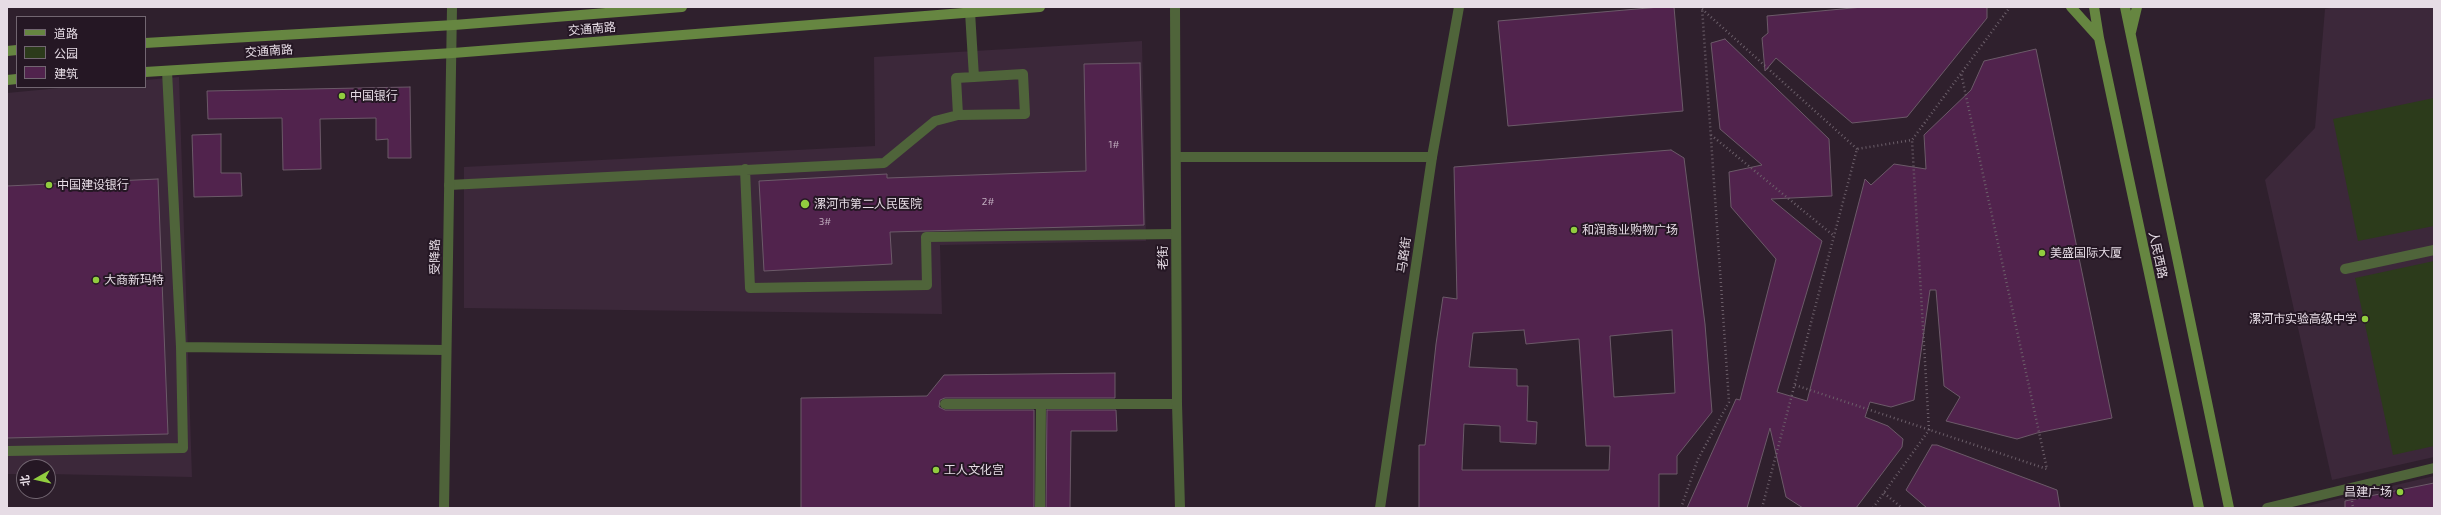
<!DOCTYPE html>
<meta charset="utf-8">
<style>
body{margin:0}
#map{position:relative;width:2441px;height:515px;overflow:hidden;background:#2f202d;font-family:"Exo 2","Noto Sans SC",sans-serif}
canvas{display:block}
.frame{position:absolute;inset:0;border:8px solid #e6dce5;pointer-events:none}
.legend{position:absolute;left:16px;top:16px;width:130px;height:72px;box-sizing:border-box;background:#251724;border:1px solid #726671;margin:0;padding:5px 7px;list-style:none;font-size:12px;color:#e6dce5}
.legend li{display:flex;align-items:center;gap:8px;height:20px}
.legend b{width:20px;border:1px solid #726671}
.north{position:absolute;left:16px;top:459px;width:40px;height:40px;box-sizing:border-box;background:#251724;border:1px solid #726671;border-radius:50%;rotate:262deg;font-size:11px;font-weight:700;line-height:16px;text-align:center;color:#e6dce5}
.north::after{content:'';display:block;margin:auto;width:14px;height:18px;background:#91cd3f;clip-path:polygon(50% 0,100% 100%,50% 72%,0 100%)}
</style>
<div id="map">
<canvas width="2441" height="515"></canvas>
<div class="frame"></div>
<ul class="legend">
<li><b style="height:5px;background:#668641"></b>道路</li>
<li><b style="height:11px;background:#2c3b1b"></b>公园</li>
<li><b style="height:11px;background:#51234d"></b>建筑</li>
</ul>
<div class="north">北</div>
</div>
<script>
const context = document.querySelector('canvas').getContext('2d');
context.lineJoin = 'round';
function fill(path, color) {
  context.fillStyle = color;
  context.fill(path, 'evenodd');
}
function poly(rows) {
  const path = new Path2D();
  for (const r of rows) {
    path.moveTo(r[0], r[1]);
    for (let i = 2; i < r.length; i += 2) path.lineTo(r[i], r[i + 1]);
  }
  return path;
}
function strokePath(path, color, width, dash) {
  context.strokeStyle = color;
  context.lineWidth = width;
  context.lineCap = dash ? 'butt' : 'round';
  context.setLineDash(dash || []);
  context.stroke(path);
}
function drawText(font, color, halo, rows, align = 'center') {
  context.font = font + ' "Exo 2","Noto Sans SC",sans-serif';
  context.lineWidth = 4;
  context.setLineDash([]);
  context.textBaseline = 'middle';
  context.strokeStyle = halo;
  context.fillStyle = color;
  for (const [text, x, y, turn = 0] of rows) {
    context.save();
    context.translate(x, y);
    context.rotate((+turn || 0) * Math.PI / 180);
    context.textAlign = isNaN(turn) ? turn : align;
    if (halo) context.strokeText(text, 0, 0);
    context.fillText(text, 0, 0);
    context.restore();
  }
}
fill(poly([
 [2337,7,2434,7,2434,457,2332,480,2265,180,2315,128,2325,9],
 [1142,41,1146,241,940,245,942,314,464,308,464,167,875,146,874,57],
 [179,77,192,477,48,474,48,467,24,467,24,474,7,474,7,93,70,87,145,87,145,80],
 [2434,476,2434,508,2299,508]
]), '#3c283a');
fill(poly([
 [2434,98,2434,226,2358,241,2333,119],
 [2434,261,2434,446,2393,455,2355,278]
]), '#2c3b1b');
const building = poly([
 [1660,7,1674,7,1683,111,1508,126,1498,21,1660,7],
 [1863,7,1987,7,1987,18,1907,117,1852,123,1776,58,1765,71,1762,38,1768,33,1767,16,1863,7],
 [1725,39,1829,139,1832,196,1771,199,1822,241,1777,392,1807,401,1865,179,1871,185,1894,164,1926,169,1924,135,1971,90,1984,61,2036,49,2112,418,2037,433,2017,439,1946,421,1960,397,1944,386,1936,290,1930,290,1914,400,1891,407,1870,402,1865,417,1888,426,1903,439,1902,447,1856,508,1803,508,1786,497,1770,428,1747,508,1687,508,1736,399,1740,400,1776,259,1731,207,1729,172,1762,165,1720,129,1711,43,1725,39],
 [1140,63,1144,225,890,232,892,264,764,271,759,181,887,174,887,178,1086,171,1084,64,1140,63],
 [410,87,411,158,388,158,388,139,376,140,376,118,320,119,321,169,283,170,282,118,208,119,207,91,410,87],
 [221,134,221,173,241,173,242,196,194,197,192,135,221,134],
 [1671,150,1684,158,1705,324,1712,412,1677,456,1677,474,1659,474,1659,508,1419,508,1419,445,1425,445,1436,344,1443,297,1457,299,1454,167,1671,150],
 [1524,330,1526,344,1579,339,1586,446,1610,446,1609,470,1462,470,1464,424,1500,426,1500,442,1536,444,1537,422,1527,421,1528,386,1517,386,1517,369,1469,367,1473,333,1524,330],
 [1672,330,1675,393,1614,397,1610,336,1672,330],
 [158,179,168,434,7,438,7,186,158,179],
 [1115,373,1115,398,945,398,940,400,939,407,945,410,1034,410,1034,508,801,508,801,398,927,396,944,375,1115,373],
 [1047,410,1116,410,1117,431,1071,431,1070,508,1046,508,1047,410],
 [1932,445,1937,445,2057,490,2060,508,1927,508,1906,490,1932,445],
 [2434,483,2434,508,2345,508,2345,501,2434,483]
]);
fill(building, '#51234d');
strokePath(building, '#6c5a69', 1);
strokePath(poly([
 [1702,9,1857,149],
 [1711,135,1834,236],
 [1795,385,2047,469,1961,73],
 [1884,493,1902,508],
 [2352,501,2353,508],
 [1681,508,1698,459,1729,402,1702,7],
 [1762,508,1857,149,1912,140,2010,7],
 [1873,508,1929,430,1912,140]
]), '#6c5f6a', 2.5, [1, 3]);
strokePath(poly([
 [958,115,956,78,974,77],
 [1176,157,1432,157],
 [745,169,750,288,927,285,926,237,1176,234],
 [449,185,884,163,935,121,958,115,1025,114,1023,74,974,77,970,12],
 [2345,269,2434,250],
 [181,347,446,350],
 [945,404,1177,404],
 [7,451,183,448,181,347,167,71],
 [1040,508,1041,404],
 [2267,508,2434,468]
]), '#4f643a', 10);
strokePath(poly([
 [1175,7,1177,404,1180,508],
 [444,508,452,7],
 [1380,508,1432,157,1459,7]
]), '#4f643a', 10);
strokePath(poly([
 [2071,7,2099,38],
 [2094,7,2099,38,2199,508],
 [2125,7,2229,508],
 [2131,32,2137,7],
 [145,43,454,25,682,7],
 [7,51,17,50],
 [145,72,453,53,1040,7],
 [7,80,17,79]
]), '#668641', 10);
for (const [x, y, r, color] of [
 [342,96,4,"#91cd3f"],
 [49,185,4,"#91cd3f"],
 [805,204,5,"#91cd3f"],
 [1574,230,4,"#91cd3f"],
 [2042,253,4,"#91cd3f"],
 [96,280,4,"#91cd3f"],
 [2365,319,4,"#91cd3f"],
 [936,470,4,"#91cd3f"],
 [2400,492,4,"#91cd3f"]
]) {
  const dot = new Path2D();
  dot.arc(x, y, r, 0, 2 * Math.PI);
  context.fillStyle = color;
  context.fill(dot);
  strokePath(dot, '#251724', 1.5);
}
drawText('10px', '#c1aebf', null, [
 ["1#",1114,145],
 ["2#",988,202],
 ["3#",825,222]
]);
drawText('12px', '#e6dce5', '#251724', [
 ["交通南路",592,29,-5],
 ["交通南路",269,51,-4],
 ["马路街",1404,255,-82],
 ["人民西路",2158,255,78],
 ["受降路",435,257,-89],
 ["老街",1163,258,-90]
]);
drawText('12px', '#e6dce5', '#251724', [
 ["中国银行",350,96],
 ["中国建设银行",57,185],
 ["漯河市第二人民医院",814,204],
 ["和润商业购物广场",1582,230],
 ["美盛国际大厦",2050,253],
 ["大商新玛特",104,280],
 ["漯河市实验高级中学",2357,319,"right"],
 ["工人文化宫",944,470],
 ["昌建广场",2392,492,"right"]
], 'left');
</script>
